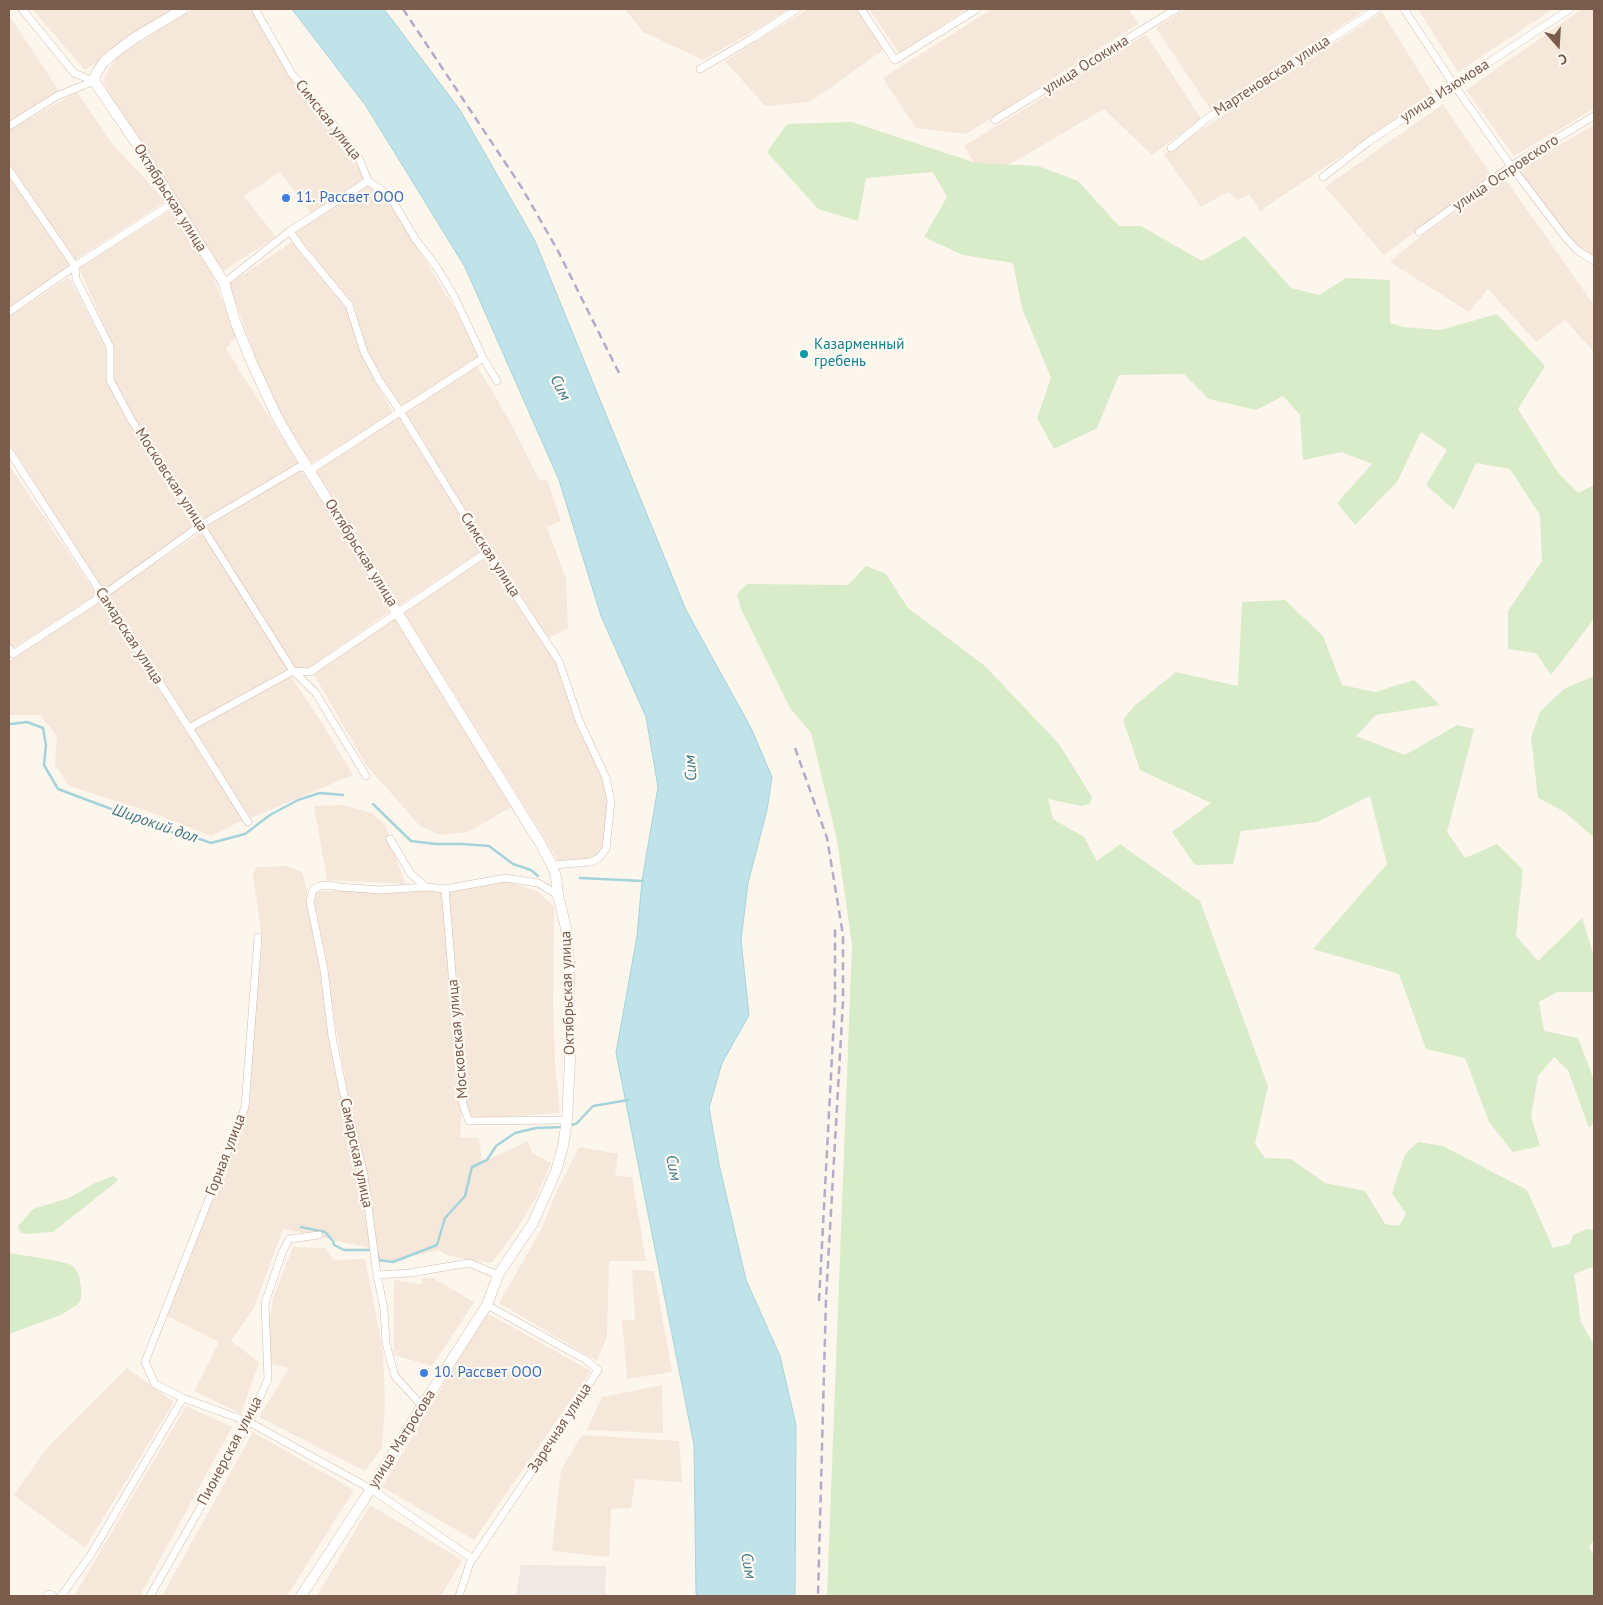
<!DOCTYPE html>
<meta charset="utf-8">
<style>
body{margin:0}
#map{position:relative;width:1603px;height:1605px;overflow:hidden;background:#fdf6ec;font-family:"PT Sans",sans-serif}
canvas{display:block}
.frame{position:absolute;inset:0;border:10px solid #7a5c4d;pointer-events:none}
.north{position:absolute;left:1533px;top:20px;width:50px;height:50px;-webkit-text-stroke:4px #fffaf3;paint-order:stroke;rotate:161deg;font-size:14px;font-weight:700;line-height:20px;text-align:center;color:#7a5c4d}
.north::after{content:'';display:block;margin:auto;width:18px;height:22px;background:#7a5c4d;clip-path:polygon(50% 0,100% 100%,50% 72%,0 100%)}
</style>
<div id="map">
<canvas width="1603" height="1605"></canvas>
<div class="frame"></div>
<div class="north">С</div>
</div>
<script>
const context = document.querySelector('canvas').getContext('2d');
context.lineJoin = 'round';
function fill(path, color) {
  context.fillStyle = color;
  context.fill(path, 'evenodd');
}
function poly(rows) {
  const path = new Path2D();
  for (const r of rows) {
    path.moveTo(r[0], r[1]);
    for (let i = 2; i < r.length; i += 2) path.lineTo(r[i], r[i + 1]);
  }
  return path;
}
function strokePath(path, color, width, dash) {
  context.strokeStyle = color;
  context.lineWidth = width;
  context.lineCap = dash ? 'butt' : 'round';
  context.setLineDash(dash || []);
  context.stroke(path);
}
function drawText(font, color, halo, rows, align = 'center') {
  context.font = font + ' "PT Sans",sans-serif';
  context.lineWidth = 4.5;
  context.setLineDash([]);
  context.textBaseline = 'middle';
  context.strokeStyle = halo;
  context.fillStyle = color;
  for (const [text, x, y, turn = 0] of rows) {
    context.save();
    context.translate(x, y);
    context.rotate((+turn || 0) * Math.PI / 180);
    context.textAlign = isNaN(turn) ? turn : align;
    if (halo) context.strokeText(text, 0, 0);
    context.fillText(text, 0, 0);
    context.restore();
  }
}
fill(poly([
 [32,9,174,9,85,70],
 [193,9,251,9,292,78,325,119,354,158,364,180,311,213,280,172,244,196,276,237,223,271,111,97,103,81,115,58],
 [625,9,788,9,761,27,703,60,643,32],
 [808,9,857,9,883,50,810,102,765,106,725,61],
 [869,9,967,9,899,53],
 [992,9,1129,9,1138,24,966,134,916,128,883,78],
 [1185,9,1367,9,1211,110,1156,28],
 [1418,9,1553,9,1458,72],
 [1582,9,1594,9,1594,109,1514,156,1466,90],
 [1382,12,1433,94,1260,211,1249,194,1238,200,1228,192,1201,207,1164,154],
 [9,15,59,91,9,121],
 [1146,34,1201,119,1152,155,1104,109,1026,155,983,178,964,146],
 [77,92,113,145,166,201,75,260,9,165,9,130],
 [1443,104,1491,175,1384,255,1325,187],
 [1594,125,1594,263,1569,244,1518,169],
 [9,176,71,266,9,307],
 [1504,177,1594,305,1594,352,1565,320,1536,342,1488,289,1469,312,1390,262,1416,240],
 [368,185,387,199,405,227,455,309,479,358,401,408,368,360,354,305,294,232,334,205],
 [172,209,211,271,236,336,226,349,299,464,202,522,143,433,125,403,113,379,113,346,79,268],
 [292,242,347,309,356,338,367,366,393,413,309,465,269,396,229,284],
 [69,277,106,348,107,381,120,406,196,526,103,591,9,442,9,317],
 [476,364,510,422,540,481,547,479,561,521,547,527,566,579,568,628,545,640,491,552,403,413],
 [398,416,483,550,398,606,314,471],
 [9,465,97,595,13,648,9,643],
 [301,470,325,504,393,609,310,667,301,668,294,667,205,526],
 [201,532,289,670,189,724,106,597],
 [486,554,557,662,602,778,608,804,605,832,602,849,597,855,590,859,558,860,403,611],
 [100,600,172,708,243,820,211,836,150,812,69,786,55,764,57,736,40,715,9,715,9,661],
 [395,615,520,802,468,832,440,835,420,826,366,765,313,673],
 [291,676,323,725,353,775,251,818,194,729],
 [344,805,372,813,386,826,405,884,327,880,314,806],
 [288,866,302,872,307,890,308,910,316,944,340,1086,360,1160,313,900,317,891,442,891,462,1107,460,1137,479,1138,482,1160,487,1160,528,1141,532,1153,551,1163,537,1196,516,1230,492,1263,475,1261,446,1255,439,1250,395,1260,377,1262,370,1248,283,1229,254,1308,231,1341,259,1362,241,1414,194,1391,219,1342,161,1313,249,1105,254,1022,262,939,253,874,257,867],
 [505,881,537,891,554,906,553,1004,555,1063,560,1113,471,1119,465,1105,448,892],
 [579,1147,618,1154,615,1176,632,1177,646,1261,609,1261,607,1336,597,1361,499,1303,542,1228,554,1197],
 [293,1247,325,1248,334,1260,365,1259,383,1351,385,1402,382,1448,365,1471,259,1417,289,1368,271,1364,268,1333,273,1298],
 [632,1270,654,1271,672,1372,627,1379,622,1320,635,1320],
 [422,1278,433,1278,474,1302,432,1366,394,1355,394,1280,421,1284],
 [487,1313,591,1371,474,1540,382,1487],
 [127,1368,174,1402,85,1548,14,1495,47,1448],
 [662,1385,663,1433,587,1430,602,1397],
 [186,1406,232,1427,140,1596,74,1596],
 [253,1432,354,1490,287,1596,162,1596],
 [582,1435,679,1441,682,1482,635,1479,631,1508,611,1509,609,1557,552,1551,561,1470],
 [370,1505,462,1560,441,1596,317,1596]
]), '#f5e8da');
fill(poly([
 [521,1565,606,1566,605,1596,516,1596]
]), '#efe9e4');
fill(poly([
 [852,122,976,163,1038,166,1078,181,1119,226,1141,226,1202,261,1245,236,1291,288,1319,295,1346,278,1390,280,1390,323,1403,327,1440,330,1497,314,1545,366,1518,409,1559,474,1578,493,1594,485,1594,619,1551,675,1536,653,1508,649,1508,611,1542,561,1540,515,1510,469,1476,463,1454,510,1426,485,1447,450,1421,432,1397,482,1355,525,1337,503,1372,464,1342,452,1303,460,1300,415,1283,396,1256,410,1209,399,1184,374,1119,375,1097,428,1054,449,1037,418,1051,378,1022,308,1013,263,963,255,924,237,947,197,933,172,866,178,858,221,818,209,767,152,787,124],
 [866,566,886,574,908,608,985,666,1059,744,1092,797,1090,804,1081,806,1048,799,1053,819,1084,837,1097,861,1120,844,1200,901,1268,1086,1255,1144,1265,1158,1291,1159,1325,1183,1365,1191,1385,1224,1399,1226,1406,1214,1392,1193,1405,1154,1418,1142,1443,1146,1527,1190,1553,1248,1570,1244,1573,1235,1588,1229,1594,1230,1594,1266,1574,1274,1581,1322,1594,1345,1594,1540,1589,1547,1594,1556,1594,1596,827,1596,852,944,837,840,811,733,790,708,741,609,737,594,747,584,848,585],
 [1285,600,1323,636,1342,685,1375,692,1414,680,1440,705,1376,715,1356,736,1405,755,1457,725,1474,729,1447,832,1465,858,1497,844,1523,870,1516,936,1538,961,1582,918,1594,956,1594,992,1557,992,1539,1002,1544,1031,1578,1038,1594,1080,1594,1123,1589,1128,1568,1070,1554,1057,1538,1076,1531,1116,1540,1146,1513,1152,1489,1122,1465,1058,1426,1049,1399,974,1313,949,1387,864,1370,796,1317,822,1241,831,1233,864,1195,865,1172,832,1211,803,1140,770,1123,720,1134,706,1176,672,1238,686,1242,602],
 [1594,676,1594,838,1565,812,1538,798,1531,737,1540,712,1564,689],
 [113,1176,118,1179,115,1183,53,1232,26,1234,20,1232,18,1226,33,1209,69,1198,95,1183],
 [9,1253,53,1260,72,1265,79,1275,81,1287,81,1299,78,1304,61,1315,9,1334]
]), '#d8ecc9');
const water = poly([
 [292,9,384,9,460,110,535,241,686,610,751,728,772,777,767,810,748,883,741,940,749,1015,722,1063,709,1108,719,1164,746,1280,780,1356,796,1425,795,1596,697,1596,696,1593,694,1445,616,1053,637,936,642,881,658,787,646,717,601,616,559,480,465,267,366,106,292,9]
]);
fill(water, '#bfe3e8');
strokePath(water, '#a5d3da', 1);
strokePath(poly([
 [9,723,11,724,27,722,43,728,46,745,44,765,58,789,114,810,142,816,167,831,194,837,211,843,245,834,270,815,298,800,320,793,343,795],
 [373,804,411,841,436,844,462,844,489,846,513,864,531,870,538,876],
 [580,878,643,881],
 [569,1125,576,1124,593,1106,628,1100],
 [301,1227,325,1232,333,1241,334,1245,344,1250,372,1250],
 [377,1253,379,1260,393,1262,437,1245,445,1218,465,1196,472,1167,487,1160,496,1146,515,1133,536,1128,564,1127]
]), '#a5d3da', 2.5);
const street = poly([
 [22,9,74,73,94,81],
 [255,9,292,74,337,129,360,160,368,181,389,195,416,240,436,266,454,296,483,358,497,381],
 [861,9,895,60,977,9],
 [1404,9,1454,85,1511,166,1565,237,1577,250,1594,261],
 [700,69,753,38,797,9],
 [995,120,1176,9],
 [9,126,57,96,94,81],
 [1171,148,1206,119,1377,9],
 [9,170,75,266,76,279,110,347,110,380,132,421,201,525,293,671,315,692,366,776],
 [1323,177,1368,142,1570,9],
 [290,231,300,246,349,305,364,352,379,380,400,411,487,552,559,661,579,720,606,778,611,801,606,849,599,858,591,862,552,865],
 [1419,232,1511,166,1594,116],
 [224,283,290,231,368,181],
 [9,312,75,266,174,202],
 [9,451,189,728,248,822],
 [9,648,13,654,102,596,201,525,299,467,312,469,483,358],
 [189,728,293,671,310,672,487,552],
 [390,839,411,874,426,887],
 [445,889,463,1105,469,1121,567,1120],
 [377,1275,410,1273,469,1263,498,1275],
 [183,1398,155,1384,145,1362,245,1107,258,937],
 [422,1406,395,1376,386,1343,384,1309,377,1275,364,1175,344,1095,332,1036,324,970,310,901,313,890,319,886,329,885,340,887,380,890,426,887,445,889,505,878,538,883,558,895],
 [47,1596,49,1594,53,1596],
 [61,1596,90,1556,183,1398,249,1422,371,1489,473,1559],
 [150,1596,249,1422,268,1379,265,1303,282,1253,289,1239,319,1235],
 [459,1596,470,1563,563,1425,598,1370,586,1360,487,1305]
]);
const secondary = poly([
 [183,9,133,39,113,54,104,62,97,72,94,81,143,153,224,283,235,321,251,361,277,417,294,446,540,843,552,865,556,877,558,895,566,928,569,962,570,1060,567,1120,563,1146,556,1171,533,1223,498,1275,487,1305,422,1406,371,1489,301,1596]
]);
strokePath(street, '#d1beb0', 8);
strokePath(secondary, '#d6c0b0', 11);
strokePath(street, '#fff', 7);
strokePath(secondary, '#fff', 10);
strokePath(poly([
 [403,9,522,188,558,251,619,373],
 [795,748,827,838,843,935,843,1002,826,1299,818,1596],
 [819,1301,835,1000,835,927]
]), '#b9a8c9', 2.5, [8, 5]);
for (const [x, y, r, color] of [
 [286,198,5,"#3f7fe0"],
 [804,354,5,"#0f9aa8"],
 [424,1373,5,"#3f7fe0"]
]) {
  const dot = new Path2D();
  dot.arc(x, y, r, 0, 2 * Math.PI);
  context.fillStyle = color;
  context.fill(dot);
  strokePath(dot, '#fffaf3', 2);
}
drawText('15px', '#7a5c4d', '#fffaf3', [
 ["улица Осокина",1086,65,-32],
 ["Мартеновская улица",1272,76,-33],
 ["улица Изюмова",1445,91,-33],
 ["Симская улица",328,120,52],
 ["улица Островского",1506,173,-34],
 ["Октябрьская улица",170,198,58],
 ["Московская улица",171,480,57],
 ["Октябрьская улица",361,553,58],
 ["Симская улица",490,555,57],
 ["Самарская улица",129,636,57],
 ["Октябрьская улица",568,993,-92],
 ["Московская улица",458,1039,-95],
 ["Самарская улица",356,1153,78],
 ["Горная улица",226,1155,-69],
 ["Заречная улица",560,1428,-57],
 ["улица Матросова",402,1439,-58],
 ["Пионерская улица",230,1451,-62]
]);
drawText('15px', '#366cbe', '#fffaf3', [
 ["11. Рассвет ООО",296,198],
 ["10. Рассвет ООО",434,1373]
], 'left');
drawText('15px', '#0d838f', '#fffaf3', [
 ["Казарменный",814,345],
 ["гребень",814,362]
], 'left');
drawText('italic 16px', '#437c86', '#fffaf3', [
 ["Сим",560,388,63],
 ["Сим",691,768,-94],
 ["Широкий дол",155,824,19],
 ["Сим",673,1168,79],
 ["Сим",748,1566,79]
]);
</script>
